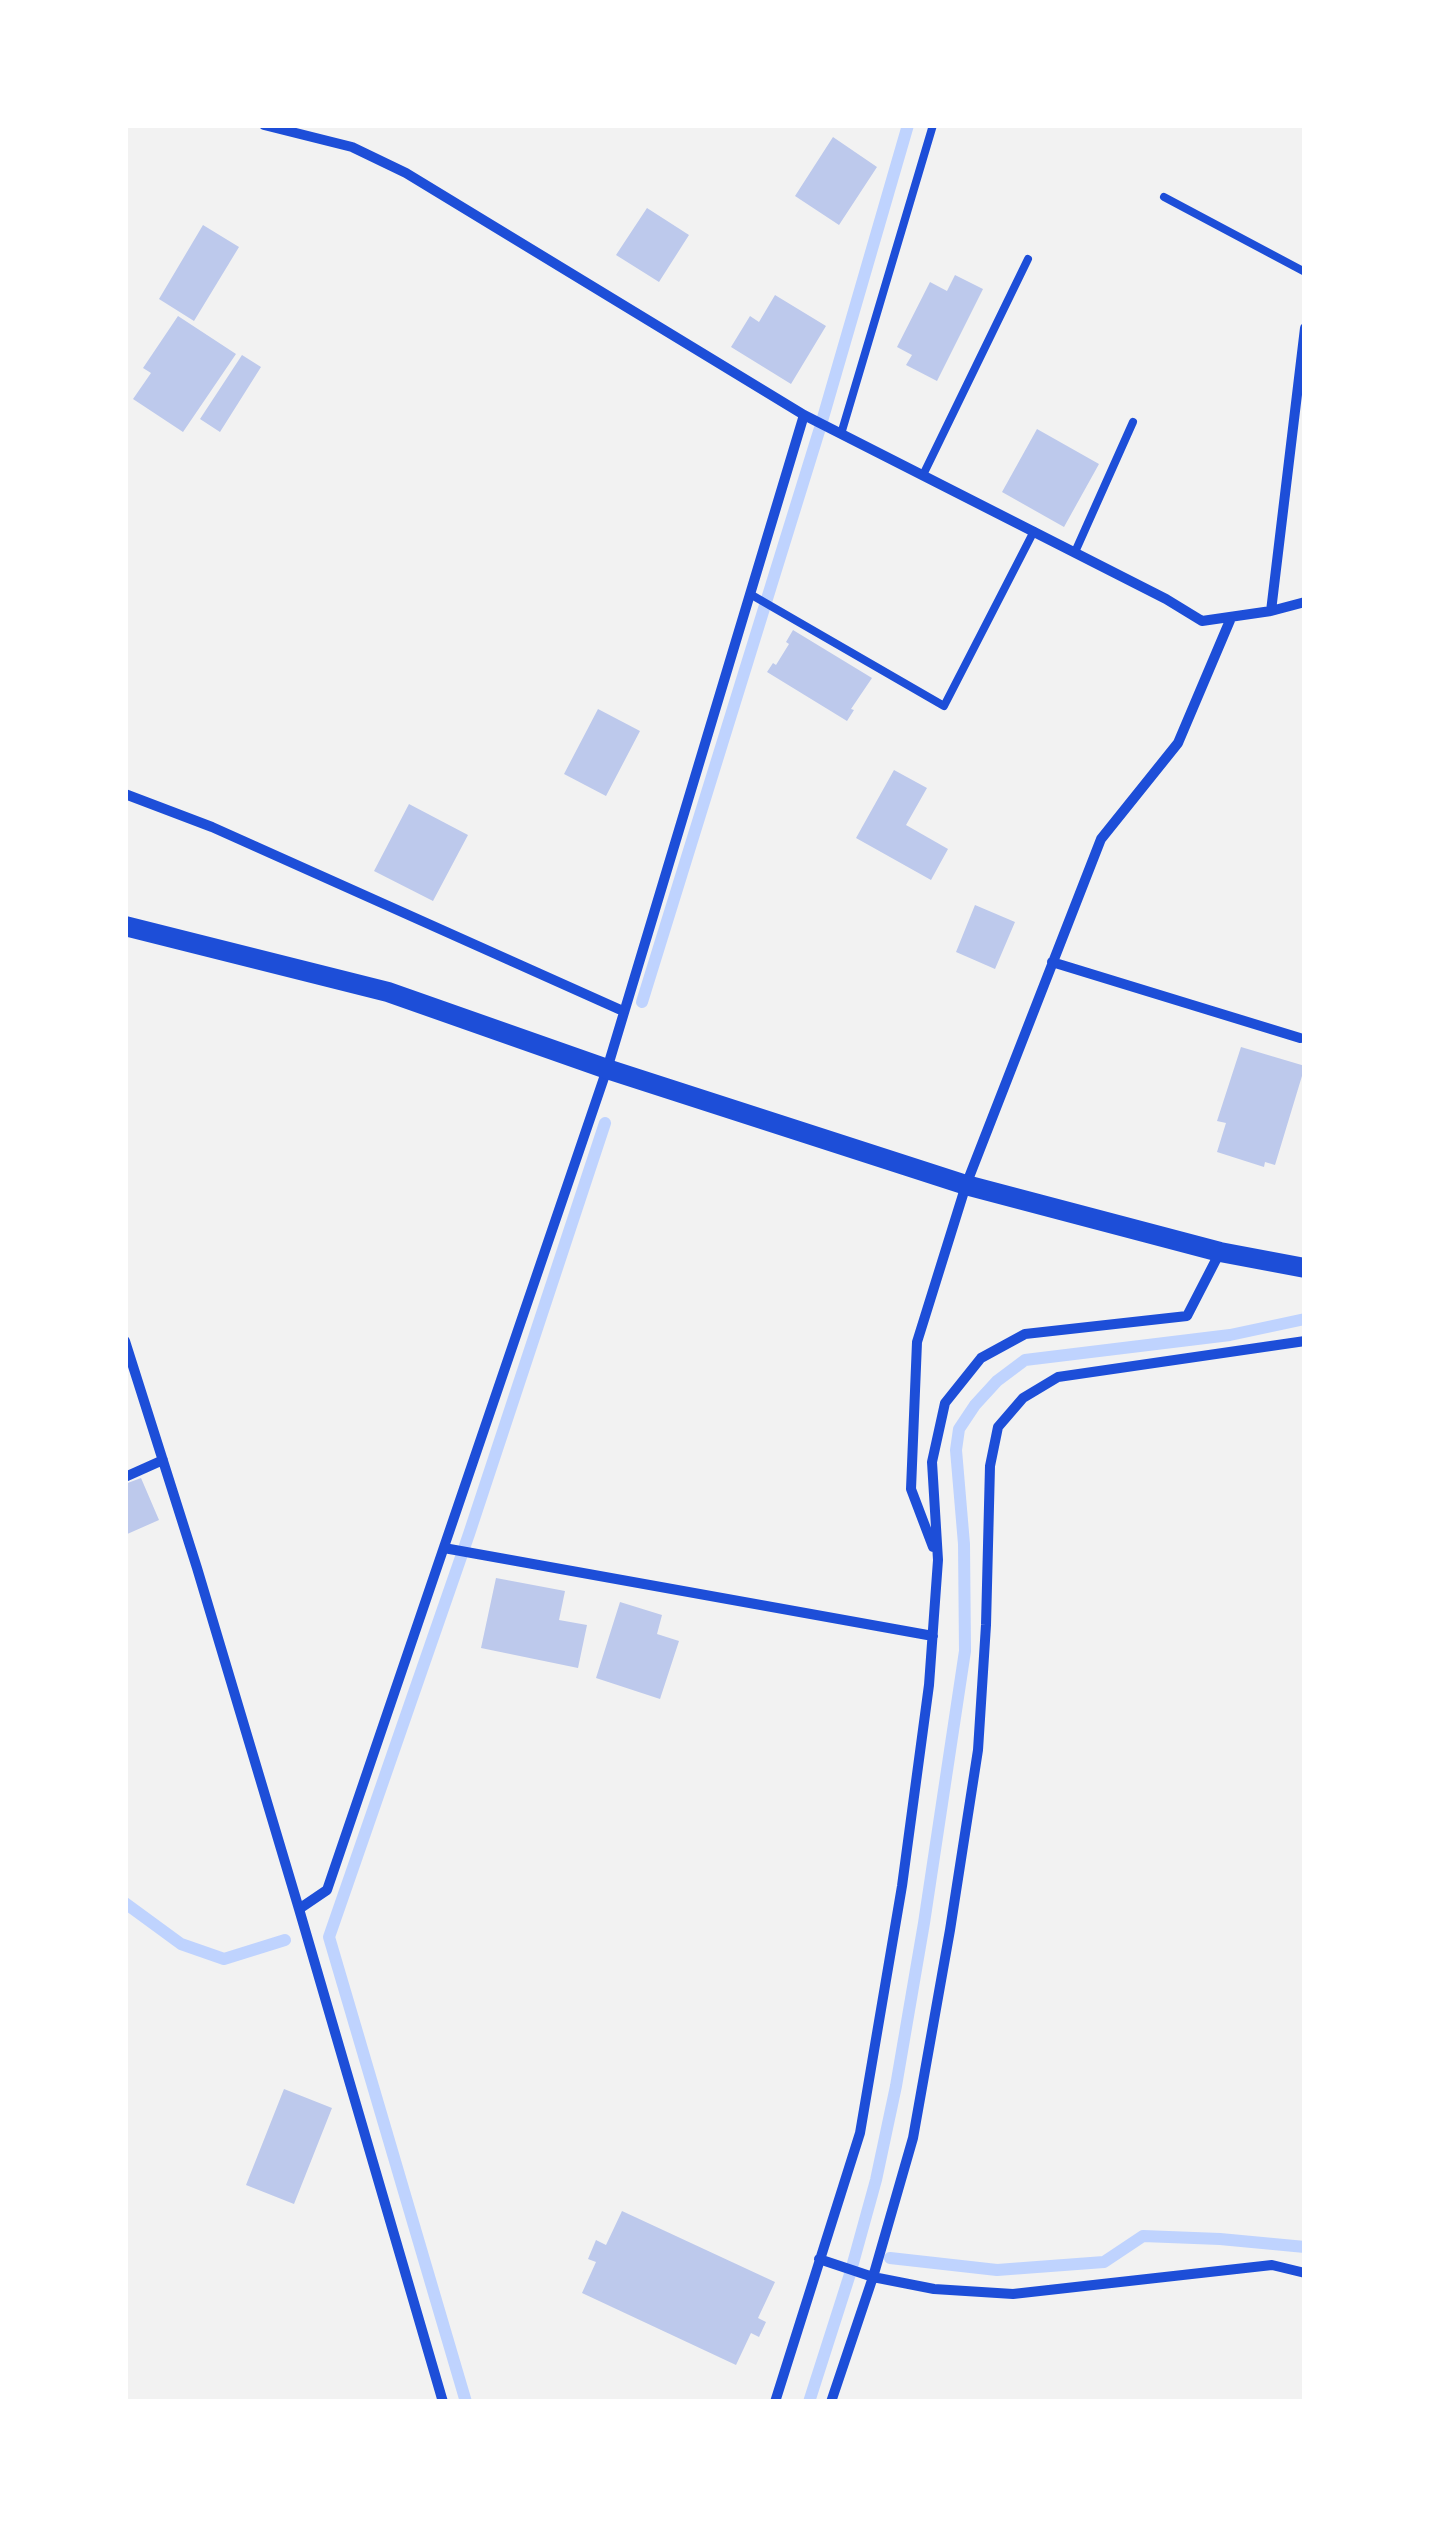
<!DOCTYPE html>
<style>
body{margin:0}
#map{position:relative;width:1430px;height:2527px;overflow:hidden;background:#f2f2f2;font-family:"Times New Roman",serif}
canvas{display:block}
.frame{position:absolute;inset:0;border:128px solid #fff;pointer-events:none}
</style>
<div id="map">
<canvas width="1430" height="2527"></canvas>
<div class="frame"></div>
</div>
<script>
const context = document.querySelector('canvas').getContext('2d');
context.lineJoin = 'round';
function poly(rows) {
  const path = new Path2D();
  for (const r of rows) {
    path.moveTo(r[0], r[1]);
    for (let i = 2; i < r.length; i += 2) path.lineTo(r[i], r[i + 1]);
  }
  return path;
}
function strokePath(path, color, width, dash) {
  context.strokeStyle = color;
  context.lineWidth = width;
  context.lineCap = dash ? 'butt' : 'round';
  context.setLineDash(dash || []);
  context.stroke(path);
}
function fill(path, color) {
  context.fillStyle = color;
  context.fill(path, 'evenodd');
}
strokePath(poly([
 [642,1002,820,428,908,125],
 [125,1903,181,1944,224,1959,285,1940],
 [890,2258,997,2270,1104,2262,1143,2236,1220,2239,1305,2247],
 [466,2402,329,1937,469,1534,605,1123],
 [809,2402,850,2274,876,2180,896,2086,924,1923,965,1651,964,1544,956,1450,959,1429,975,1405,997,1381,1025,1360,1230,1335,1305,1319]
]), '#bfd3fe', 12);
fill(poly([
 [833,137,877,167,839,225,795,196],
 [647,208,689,235,659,282,616,255],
 [203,225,239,247,194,321,159,299],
 [955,275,983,289,937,381,906,365,912,355,897,347,930,282,947,291],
 [775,295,826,326,791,384,731,347,750,316,759,322],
 [178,316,236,354,183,432,133,399,151,373,143,368],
 [242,355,261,367,220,432,200,419],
 [1037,429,1099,464,1064,527,1002,492],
 [793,630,872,678,851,709,854,710,847,721,767,672,773,663,776,665,789,644,786,642],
 [598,709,640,731,606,796,564,774],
 [894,770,927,788,906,825,948,849,931,880,856,838],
 [409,804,468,835,433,901,374,871],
 [975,905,1015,922,995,969,956,952],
 [1241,1047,1305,1066,1275,1165,1265,1162,1264,1167,1217,1152,1226,1123,1217,1121],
 [141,1478,159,1520,125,1535,125,1484],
 [496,1578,565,1591,559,1620,587,1625,578,1668,481,1648],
 [620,1602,662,1615,657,1634,679,1641,660,1699,596,1678],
 [284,2089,332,2108,294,2204,246,2185],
 [622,2211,775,2282,758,2318,766,2322,759,2337,751,2333,736,2365,582,2293,596,2262,588,2259,596,2240,606,2245]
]), '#bdc9ec');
strokePath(poly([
 [1164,197,1305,272],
 [841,434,933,125],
 [923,475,1028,259],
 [1075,552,1133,422],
 [750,594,944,706,1034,531]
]), '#1d4ed8', 8);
strokePath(poly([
 [264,125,352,147,406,173,804,415,1166,599,1202,621,1271,611,1305,602],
 [1271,611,1305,328],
 [125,794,212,827,623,1011],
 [1052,962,1300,1038],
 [125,1341,197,1568,299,1909,443,2402],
 [125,1477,163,1460],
 [933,1547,911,1489,917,1342,966,1185,1101,839,1178,743,1231,618],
 [444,1548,933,1636],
 [299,1909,327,1890,607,1069,804,415],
 [819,2259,873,2277,934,2289,1013,2294,1272,2265,1305,2273],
 [775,2402,860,2133,902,1886,929,1685,938,1560,932,1462,945,1403,981,1358,1025,1334,1187,1316,1220,1252],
 [831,2402,873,2277,913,2138,950,1930,978,1750,986,1625,990,1466,998,1427,1023,1398,1058,1377,1305,1341]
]), '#1d4ed8', 10);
strokePath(poly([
 [125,926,388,992,607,1069,966,1185,1220,1252,1305,1268]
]), '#1d4ed8', 20);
</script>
